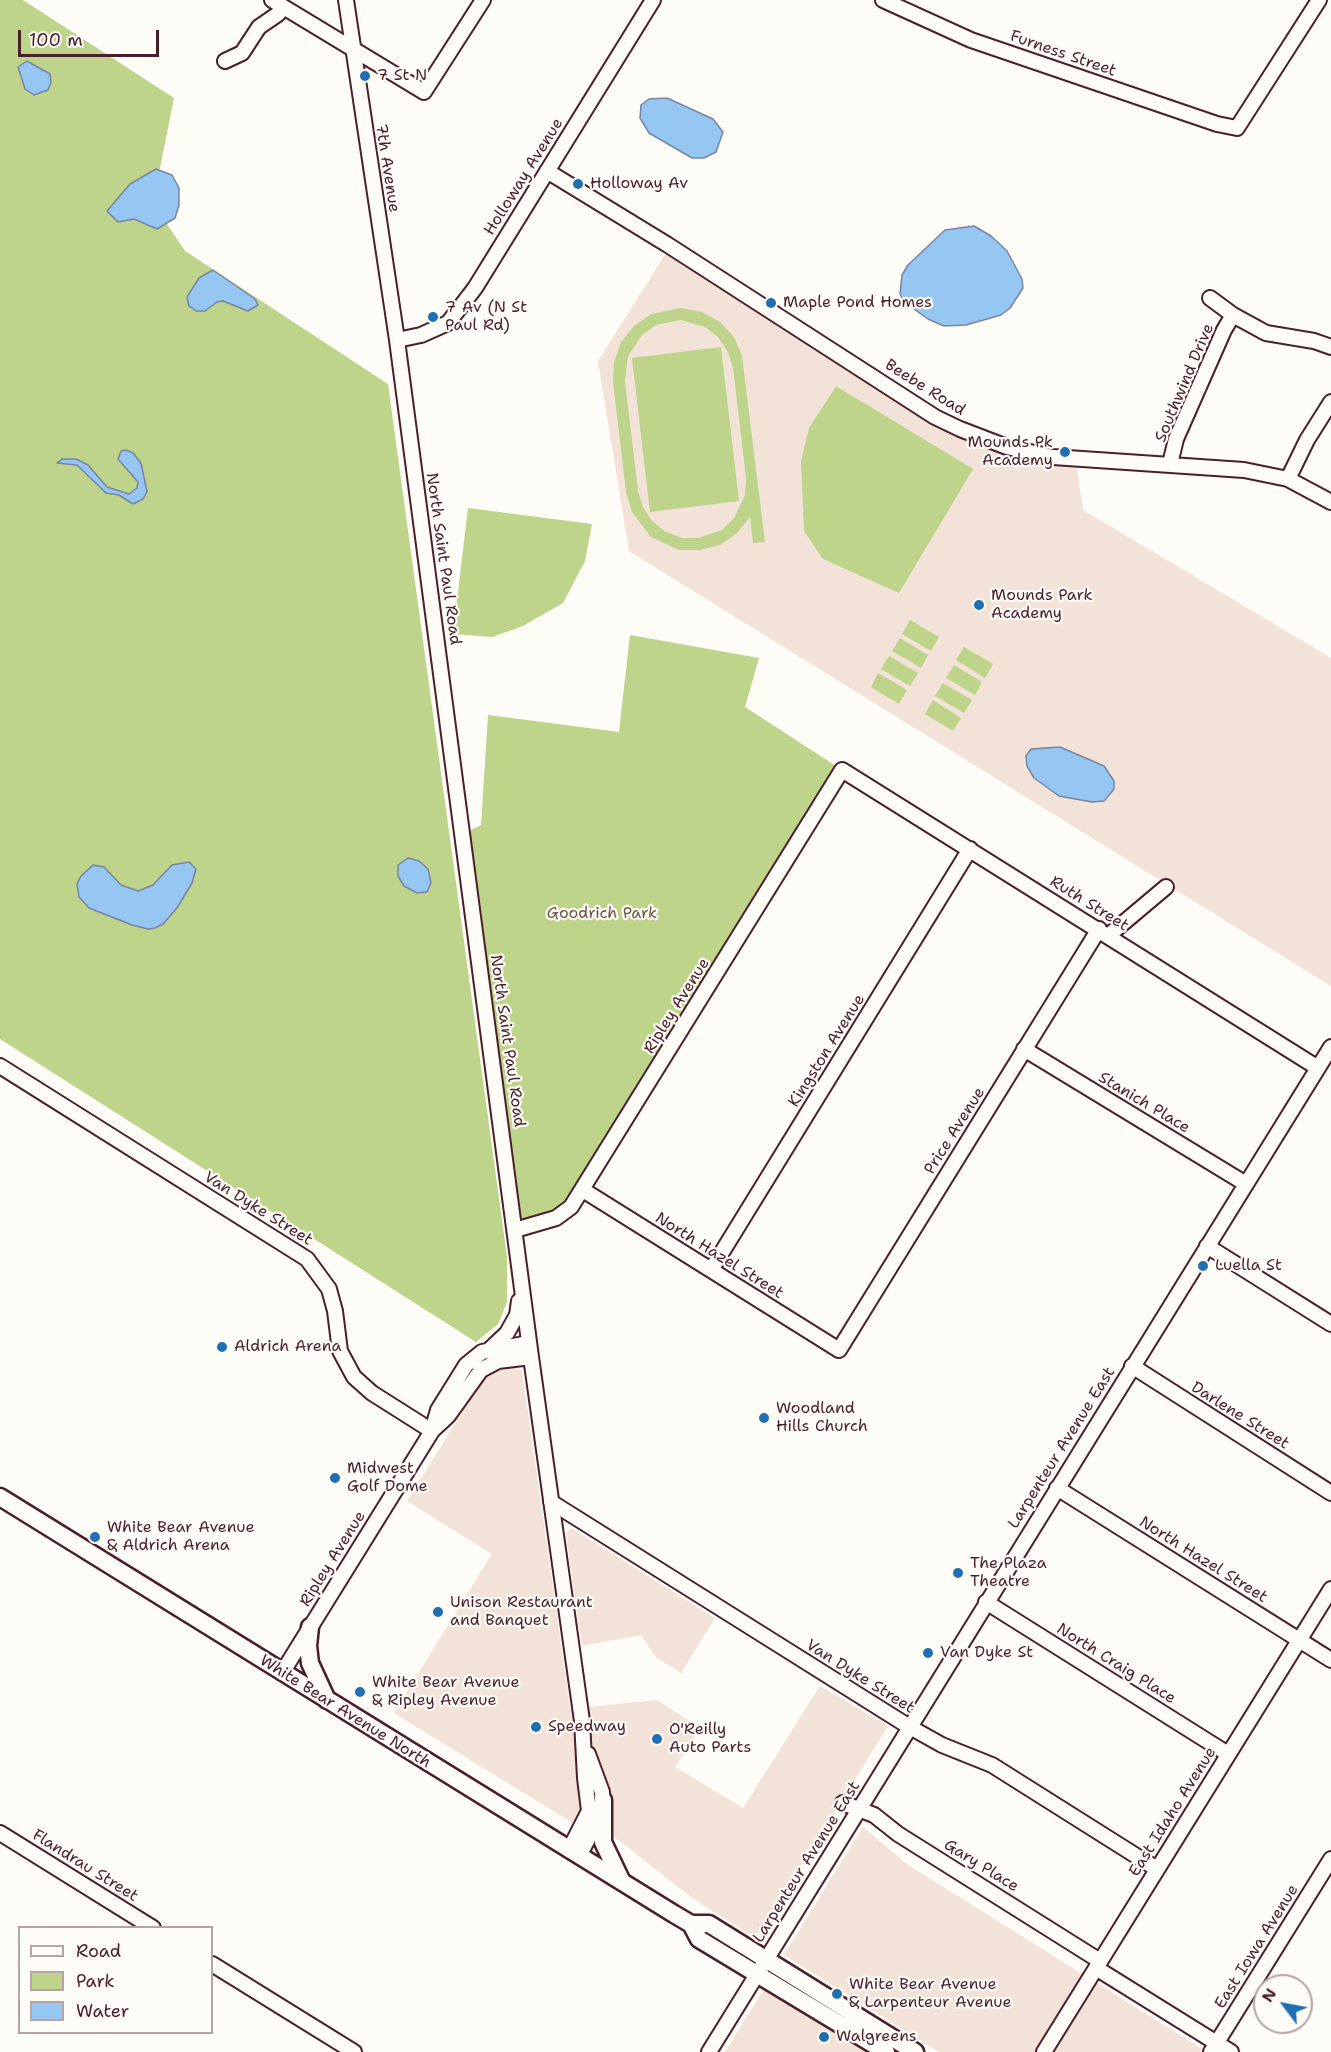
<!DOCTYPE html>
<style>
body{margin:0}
#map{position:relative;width:1331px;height:2052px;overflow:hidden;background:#fdfcf7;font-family:"Shantell Sans",sans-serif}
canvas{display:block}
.legend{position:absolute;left:18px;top:1926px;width:195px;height:108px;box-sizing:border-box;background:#fdfcf7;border:2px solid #b5a4a5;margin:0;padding:8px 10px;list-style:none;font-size:18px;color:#4a1f2b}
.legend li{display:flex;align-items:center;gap:12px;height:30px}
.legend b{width:30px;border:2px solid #b5a4a5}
.north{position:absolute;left:1253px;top:1974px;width:60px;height:60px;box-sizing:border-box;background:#fdfcf7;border:2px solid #b5a4a5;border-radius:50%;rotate:302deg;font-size:16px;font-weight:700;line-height:24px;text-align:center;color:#4a1f2b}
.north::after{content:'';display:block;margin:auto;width:21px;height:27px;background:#1f6fb2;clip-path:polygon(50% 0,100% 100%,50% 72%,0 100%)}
.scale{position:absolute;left:18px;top:30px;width:141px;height:27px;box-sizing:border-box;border:3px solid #4a1f2b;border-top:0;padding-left:8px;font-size:18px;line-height:21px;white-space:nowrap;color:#4a1f2b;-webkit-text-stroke:4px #fdfcf7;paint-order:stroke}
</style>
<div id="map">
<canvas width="1331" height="2052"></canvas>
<ul class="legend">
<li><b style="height:8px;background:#fdfcf7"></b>Road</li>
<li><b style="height:16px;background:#bed48b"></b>Park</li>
<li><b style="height:16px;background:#96c7f2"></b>Water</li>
</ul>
<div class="north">N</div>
<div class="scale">100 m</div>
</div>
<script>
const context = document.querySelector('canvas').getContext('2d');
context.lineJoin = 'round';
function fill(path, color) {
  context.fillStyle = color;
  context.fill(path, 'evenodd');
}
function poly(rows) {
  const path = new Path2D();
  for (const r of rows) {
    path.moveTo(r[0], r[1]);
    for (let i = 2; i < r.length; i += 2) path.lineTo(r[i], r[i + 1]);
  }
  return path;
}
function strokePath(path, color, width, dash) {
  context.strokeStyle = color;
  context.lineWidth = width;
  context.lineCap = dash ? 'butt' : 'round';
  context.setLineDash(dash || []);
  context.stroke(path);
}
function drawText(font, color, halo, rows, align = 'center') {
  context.font = font + ' "Shantell Sans",sans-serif';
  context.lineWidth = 4.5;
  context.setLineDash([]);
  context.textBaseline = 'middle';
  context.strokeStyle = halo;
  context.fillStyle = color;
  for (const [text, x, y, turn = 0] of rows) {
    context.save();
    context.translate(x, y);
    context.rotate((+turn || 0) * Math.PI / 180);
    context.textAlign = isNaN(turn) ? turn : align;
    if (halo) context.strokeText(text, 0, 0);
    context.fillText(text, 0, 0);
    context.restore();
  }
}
fill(poly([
 [668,250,961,435,991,448,1076,463,1083,510,1331,658,1331,986,629,551,598,361],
 [505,1365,522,1370,570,1709,657,1700,700,1728,675,1767,743,1808,820,1686,888,1726,760,1933,749,1934,691,1897,611,1834,597,1838,394,1713,492,1554,407,1501,486,1374],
 [571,1528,715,1618,681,1673,656,1657,641,1635,582,1646,566,1533],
 [863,1827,908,1865,1202,2049,1200,2052,939,2052,784,1955],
 [766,1986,868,2049,867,2052,725,2052]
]), '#f2e2d8');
fill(poly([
 [0,0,23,0,174,98,153,203,185,251,388,384,507,1257,507,1302,498,1324,476,1342,0,1039],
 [681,308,702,312,720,322,734,337,742,356,765,542,753,543,750,517,737,533,720,545,700,550,679,550,651,537,632,512,626,492,613,382,614,362,621,342,634,326,651,314],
 [681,320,705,327,718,337,728,352,733,368,746,478,745,495,734,518,722,530,698,538,682,538,666,532,652,521,643,507,638,491,625,381,628,356,642,335,656,325],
 [721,347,739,501,650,512,632,358],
 [836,386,973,469,899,593,823,559,804,531,801,461,809,428],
 [468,508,592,524,585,561,563,603,523,626,492,637,453,634],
 [910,620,939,637,931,651,902,634],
 [630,635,759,658,745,707,842,770,583,1190,556,1218,515,1230,462,834,481,825,488,715,619,732],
 [900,638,928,655,921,668,892,651],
 [964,647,993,664,985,678,956,660],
 [889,656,918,673,910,686,881,669],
 [954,665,982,682,975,695,946,678],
 [878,673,907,690,899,704,871,687],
 [943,683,972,700,964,713,935,696],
 [933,700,961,718,953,731,925,714]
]), '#bed48b');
const water = poly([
 [27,61,50,74,51,82,48,90,34,95,25,89,18,67,27,61],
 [667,98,713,119,723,132,716,152,704,158,692,158,649,133,640,118,641,105,649,99,667,98],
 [156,169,172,175,179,188,179,205,175,218,157,229,134,219,118,222,107,211,130,184,156,169],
 [974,226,991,236,1007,251,1022,279,1023,288,1010,308,1001,315,966,325,944,326,928,319,904,302,900,294,902,275,908,265,945,230,974,226],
 [213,270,255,299,258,305,248,311,223,301,217,302,205,311,196,311,189,306,187,297,199,278,213,270],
 [126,450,133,453,141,463,147,492,143,499,133,504,119,495,106,493,77,465,57,463,62,459,76,459,88,465,107,487,129,494,137,488,138,482,118,459,121,451,126,450],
 [1060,747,1104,766,1114,781,1114,789,1104,801,1092,802,1059,796,1034,778,1027,766,1026,756,1031,749,1060,747],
 [408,858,419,861,428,869,431,883,427,892,417,893,404,886,398,876,398,865,408,858],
 [189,862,196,869,192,883,177,908,163,924,155,928,148,929,132,925,89,908,79,897,77,884,81,876,93,865,104,867,121,885,138,891,153,885,172,865,189,862]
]);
fill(water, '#96c7f2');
strokePath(water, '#7884a2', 1.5);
const minor = poly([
 [272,0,424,92,483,0],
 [346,0,397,340,531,1357,582,1721,585,1778,589,1811,569,1850],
 [883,0,971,40,1217,124,1237,128,1319,0],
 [225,61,242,53,259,27,278,14,283,7],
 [547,171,668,245,935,417,960,429,1007,447,1053,457,1244,470,1288,479,1331,502],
 [1210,298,1233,315,1266,333,1314,341,1331,347],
 [397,340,421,335,448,323,475,288,653,0],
 [1170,464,1176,439,1224,330,1233,315],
 [1288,479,1307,440,1331,402],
 [1109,935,1166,887],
 [1024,1049,1246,1184],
 [0,1066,307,1259,329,1289,335,1311,340,1351,354,1377,372,1393,432,1431],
 [583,1190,839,1350,1099,929],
 [515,1230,556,1218,571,1207,842,770,1318,1068],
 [1207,1246,1331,1324],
 [711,1270,970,849],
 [490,1349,507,1333,517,1315,519,1301],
 [1132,1366,1331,1493],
 [433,1430,448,1416,481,1370,498,1361,531,1357],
 [1057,1488,1331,1660],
 [551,1502,908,1726,942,1745,992,1765,1157,1869],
 [986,1602,1228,1754],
 [282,1673,432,1431,438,1410,466,1365,482,1352,529,1343],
 [843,1803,874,1815,898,1834,1100,1961],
 [0,1833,153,1928],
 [579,1856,603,1811,602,1792,588,1754],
 [212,1964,354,2052],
 [1096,1968,1231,2052],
 [709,2052,1331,1047],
 [1044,2052,1331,1589],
 [1211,2052,1331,1859]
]);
const major = poly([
 [0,1497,674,1914,691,1924,709,1924,915,2052],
 [310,1627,308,1646,310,1663,327,1700],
 [603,1800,603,1842,622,1882],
 [691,1924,699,1939,886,2052]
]);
strokePath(minor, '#4a1f2b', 18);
strokePath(major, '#4a1f2b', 21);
strokePath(minor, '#fdfcf7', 14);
strokePath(major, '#fdfcf7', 16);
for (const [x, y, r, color] of [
 [365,76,6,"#1f6fb2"],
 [578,184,6,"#1f6fb2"],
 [771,303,6,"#1f6fb2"],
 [433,317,6,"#1f6fb2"],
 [1065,452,6,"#1f6fb2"],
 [979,605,6,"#1f6fb2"],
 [1203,1266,6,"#1f6fb2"],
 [222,1347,6,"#1f6fb2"],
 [764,1418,6,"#1f6fb2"],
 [335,1478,6,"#1f6fb2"],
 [95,1537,6,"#1f6fb2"],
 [958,1573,6,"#1f6fb2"],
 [438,1612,6,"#1f6fb2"],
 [928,1653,6,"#1f6fb2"],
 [360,1692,6,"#1f6fb2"],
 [536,1727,6,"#1f6fb2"],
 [657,1739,6,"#1f6fb2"],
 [837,1994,6,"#1f6fb2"],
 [824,2037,6,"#1f6fb2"]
]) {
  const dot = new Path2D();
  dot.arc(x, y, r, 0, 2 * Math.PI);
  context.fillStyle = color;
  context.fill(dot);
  strokePath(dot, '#fdfcf7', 2);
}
drawText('16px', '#4a1f2b', '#fdfcf7', [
 ["Furness Street",1063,54,19],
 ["7th Avenue",387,168,81],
 ["Holloway Avenue",524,177,-58],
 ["Southwind Drive",1185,383,-67],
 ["Beebe Road",925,388,32],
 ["North Saint Paul Road",443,559,82],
 ["Ruth Street",1089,904,32],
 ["Ripley Avenue",677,1006,-58],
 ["North Saint Paul Road",507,1041,82],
 ["Kingston Avenue",827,1051,-58],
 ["Stanich Place",1144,1103,31],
 ["Price Avenue",955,1131,-58],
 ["Van Dyke Street",258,1209,32],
 ["North Hazel Street",719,1256,32],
 ["Darlene Street",1240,1416,32],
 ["Larpenteur Avenue East",1062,1448,-58],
 ["Ripley Avenue",333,1559,-58],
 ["North Hazel Street",1203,1560,32],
 ["North Craig Place",1116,1664,32],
 ["Van Dyke Street",860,1677,32],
 ["White Bear Avenue North",345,1712,32],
 ["East Idaho Avenue",1173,1812,-58],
 ["Larpenteur Avenue East",807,1862,-58],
 ["Flandrau Street",85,1866,32],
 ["Gary Place",981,1866,32],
 ["East Iowa Avenue",1257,1947,-58]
]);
drawText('16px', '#4a1f2b', '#fdfcf7', [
 ["7 St N",377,76],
 ["Holloway Av",590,184],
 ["Maple Pond Homes",783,303],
 ["7 Av (N St",445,308],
 ["Paul Rd)",445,326],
 ["Mounds Pk",1053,443,"right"],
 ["Academy",1053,461,"right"],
 ["Mounds Park",991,596],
 ["Academy",991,614],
 ["Luella St",1215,1266],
 ["Aldrich Arena",234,1347],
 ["Woodland",776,1409],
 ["Hills Church",776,1427],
 ["Midwest",347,1469],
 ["Golf Dome",347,1487],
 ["White Bear Avenue",107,1528],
 ["& Aldrich Arena",107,1546],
 ["The Plaza",970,1564],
 ["Theatre",970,1582],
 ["Unison Restaurant",450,1603],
 ["and Banquet",450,1621],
 ["Van Dyke St",940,1653],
 ["White Bear Avenue",372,1683],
 ["& Ripley Avenue",372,1701],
 ["Speedway",548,1727],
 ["O'Reilly",669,1730],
 ["Auto Parts",669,1748],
 ["White Bear Avenue",849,1985],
 ["& Larpenteur Avenue",849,2003],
 ["Walgreens",836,2037]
], 'left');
drawText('16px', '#6d5548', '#fdfcf7', [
 ["Goodrich Park",602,914]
]);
</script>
